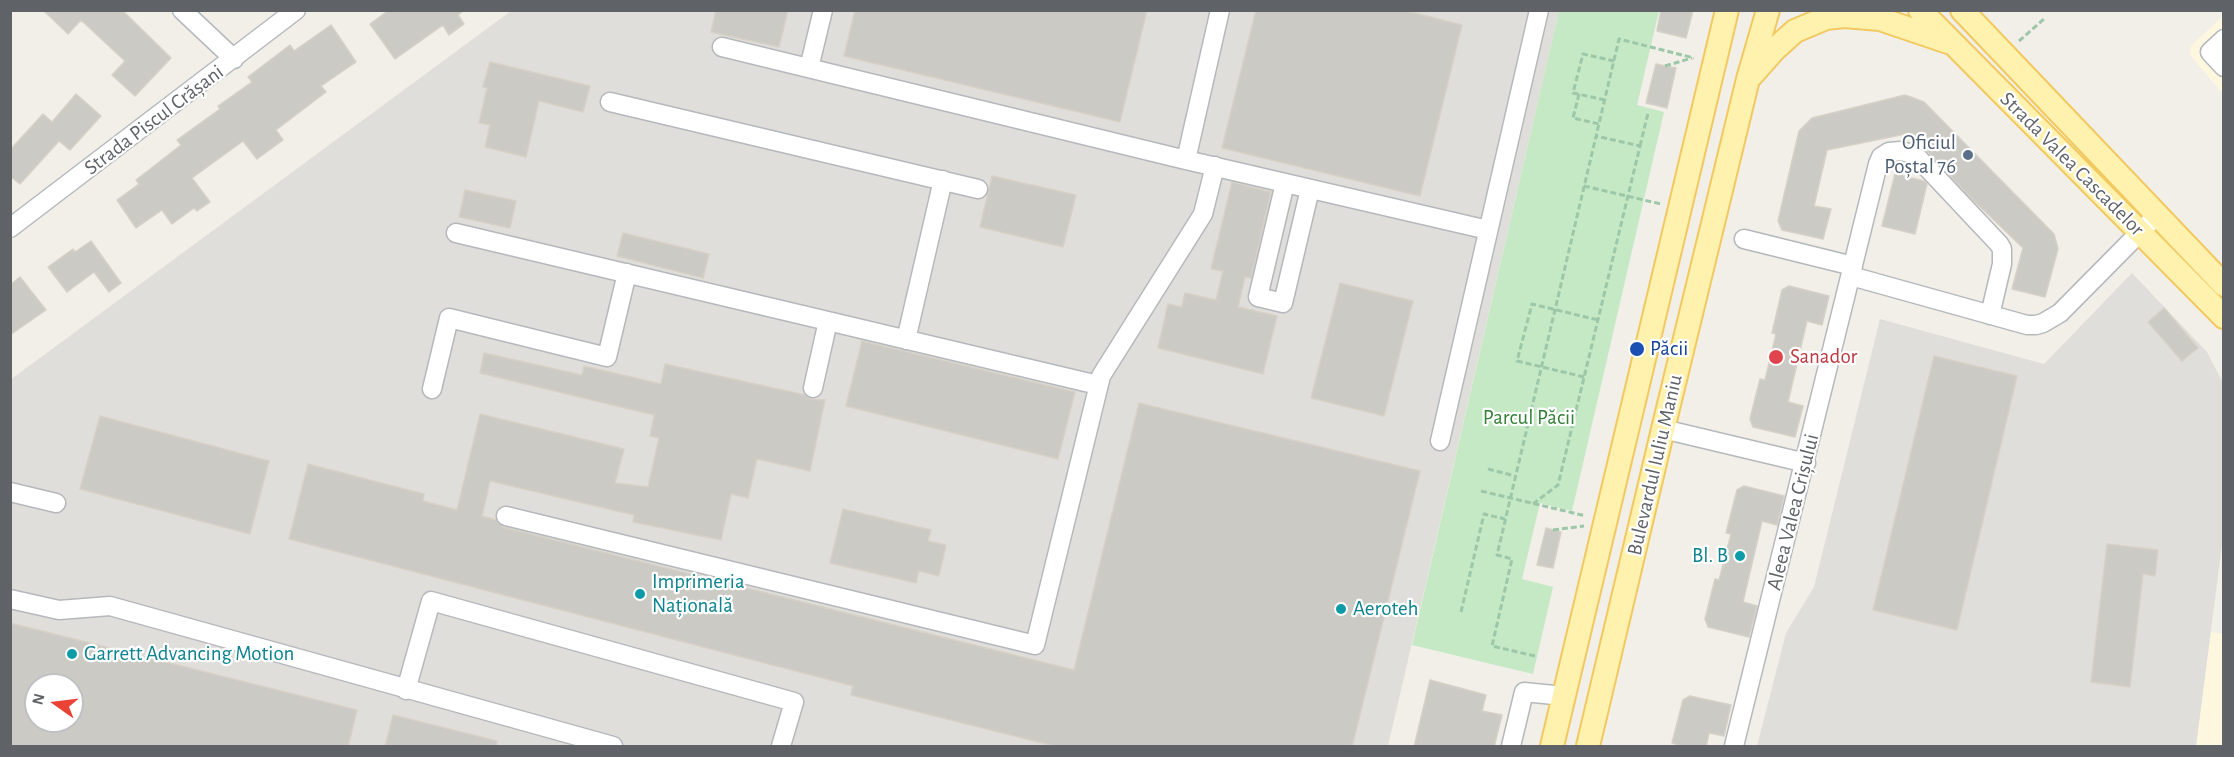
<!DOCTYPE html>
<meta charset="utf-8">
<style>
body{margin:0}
#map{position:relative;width:2234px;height:757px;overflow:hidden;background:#f1efe8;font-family:"Alegreya Sans",sans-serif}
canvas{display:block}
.frame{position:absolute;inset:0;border:12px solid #5f6368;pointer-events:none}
.north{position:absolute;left:24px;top:673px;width:60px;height:60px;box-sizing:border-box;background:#fff;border:2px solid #bfc1c3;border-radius:50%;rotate:284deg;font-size:16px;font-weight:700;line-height:24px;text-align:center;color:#5f6368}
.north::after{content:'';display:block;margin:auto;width:21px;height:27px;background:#ea4335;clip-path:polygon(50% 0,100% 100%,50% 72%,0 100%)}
</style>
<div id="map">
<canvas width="2234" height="757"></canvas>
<div class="frame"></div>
<div class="north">N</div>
</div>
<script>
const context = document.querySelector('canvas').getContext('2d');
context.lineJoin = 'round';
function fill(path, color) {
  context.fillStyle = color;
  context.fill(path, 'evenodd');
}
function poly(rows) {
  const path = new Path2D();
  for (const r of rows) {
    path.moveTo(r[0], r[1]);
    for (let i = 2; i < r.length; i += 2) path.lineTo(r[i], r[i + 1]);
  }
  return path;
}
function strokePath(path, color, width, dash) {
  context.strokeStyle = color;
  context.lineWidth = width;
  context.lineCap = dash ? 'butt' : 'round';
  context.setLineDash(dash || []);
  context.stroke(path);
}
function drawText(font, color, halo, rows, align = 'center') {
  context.font = font + ' "Alegreya Sans",sans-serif';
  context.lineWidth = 4.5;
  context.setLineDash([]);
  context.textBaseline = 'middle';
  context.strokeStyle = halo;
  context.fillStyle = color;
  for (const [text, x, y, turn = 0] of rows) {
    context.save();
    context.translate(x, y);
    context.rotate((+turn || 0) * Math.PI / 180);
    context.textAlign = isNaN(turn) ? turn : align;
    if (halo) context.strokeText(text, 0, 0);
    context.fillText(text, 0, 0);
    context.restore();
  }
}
fill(poly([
 [2223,16,2223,94,2190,55,2191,46],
 [2211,632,2223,634,2223,746,2196,746]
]), '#fef7e0');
fill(poly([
 [511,11,1559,11,1388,746,11,746,10,380],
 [36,685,72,685,72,721,36,721],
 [2132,273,2207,352,2223,383,2223,537,2196,746,1757,746,1786,633,1814,587,1880,319,2044,364]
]), '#e0deda');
fill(poly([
 [1559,11,1659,11,1637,105,1664,112,1572,511,1540,503,1522,579,1553,587,1533,674,1412,645]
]), '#c5e8c5');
const building = poly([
 [43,10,122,10,171,58,135,96,112,75,125,61,81,20,68,34,43,10],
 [389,10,464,10,458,15,464,24,449,35,443,25,395,59,370,24,389,10],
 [716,10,788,10,779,47,711,32,716,10],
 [855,10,1147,10,1120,122,844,56,855,10],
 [1256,10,1403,10,1462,25,1420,196,1222,148,1256,10],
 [1661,10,1693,10,1686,38,1657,31,1661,10],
 [331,25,356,62,321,86,326,92,276,130,283,140,257,159,243,141,192,178,210,202,197,211,194,208,172,224,162,210,136,228,117,200,139,184,136,180,181,145,177,140,220,109,218,106,252,82,248,77,290,45,294,51,331,25],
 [490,62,590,86,583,112,539,101,526,157,485,147,490,125,479,123,487,88,483,87,490,62],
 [1656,64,1676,68,1667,108,1646,103,1656,64],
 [76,94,101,116,70,150,59,141,20,184,10,176,10,150,43,114,52,122,76,94],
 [1905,95,1924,102,2054,234,2058,249,2045,297,2012,289,2023,248,1971,198,1927,151,1905,134,1827,150,1814,206,1831,209,1823,239,1782,230,1778,221,1799,131,1812,118,1905,95],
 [1895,174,1924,181,1927,184,1915,234,1882,226,1895,174],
 [992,176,1076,195,1063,247,980,227,992,176],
 [1232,182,1271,192,1251,278,1245,277,1238,307,1277,316,1263,374,1158,348,1168,304,1182,307,1185,293,1216,300,1223,271,1211,269,1232,182],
 [465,190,516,201,510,228,459,217,465,190],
 [623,233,709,254,703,278,617,256,623,233],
 [91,241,121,283,109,292,94,272,67,292,48,267,73,249,75,252,91,241],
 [20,277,46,310,10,335,10,285,20,277],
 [1340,283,1413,301,1384,416,1311,398,1340,283],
 [1789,286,1829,296,1822,325,1807,321,1788,402,1803,406,1795,437,1753,427,1750,419,1760,379,1765,380,1776,334,1772,333,1782,290,1789,286],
 [2164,308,2198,348,2182,361,2148,322,2164,308],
 [862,341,1075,392,1058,459,846,406,862,341],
 [484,353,582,375,584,366,661,384,665,364,805,395,811,399,825,400,810,471,757,459,748,498,731,494,721,540,633,522,634,515,490,481,482,516,496,520,503,527,1074,670,1139,403,1420,471,1352,747,1058,747,851,695,853,686,289,539,308,464,424,494,423,501,457,510,480,414,624,449,615,483,648,487,659,438,650,436,654,415,480,373,484,353],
 [1934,356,2017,376,1957,630,1873,610,1934,356],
 [100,416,269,461,250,534,80,489,100,416],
 [1744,486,1784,496,1777,525,1762,521,1743,602,1757,606,1749,637,1708,627,1705,619,1715,579,1719,580,1731,534,1726,533,1737,490,1744,486],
 [843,509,931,530,928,541,946,545,939,576,919,571,916,583,830,563,843,509],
 [1546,528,1561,532,1553,568,1537,565,1546,528],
 [2107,544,2158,550,2155,576,2143,574,2130,687,2091,682,2107,544],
 [10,623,357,710,348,747,10,747,10,623],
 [36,685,72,685,72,721,36,721,36,685],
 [1430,680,1486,695,1482,711,1502,715,1494,747,1414,747,1430,680],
 [1690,696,1731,705,1724,736,1709,733,1706,747,1684,747,1672,743,1683,700,1690,696],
 [393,715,497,741,496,747,385,747,393,715]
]);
fill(building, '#cccac5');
strokePath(building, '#d6d1c6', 1.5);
const minor = poly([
 [182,10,234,59],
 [1220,10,1186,160,1488,230],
 [2224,39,2210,52,2224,67],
 [722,47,1186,160],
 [809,68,823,10],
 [610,102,978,189],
 [1285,183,1258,297,1283,303,1310,189],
 [10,228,296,10],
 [456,233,1098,385],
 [1744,239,1853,266],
 [1851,276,2027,325,2036,325,2043,323,2060,313,2157,215],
 [906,340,943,180],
 [813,388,828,321],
 [432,389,449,318,607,357,627,273],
 [1663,429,1806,463],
 [1440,441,1539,10],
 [10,492,56,503],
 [506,516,1035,645,1101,376,1203,214,1215,166],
 [10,599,59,610,110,606,613,746],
 [406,690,431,601,794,702,781,746],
 [1511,746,1524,692,1564,696],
 [1734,746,1878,164,1881,157,1889,152,1900,151,1910,153,1919,159,1999,244,2002,249,2002,264,1990,315]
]);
const major = poly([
 [1920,10,2224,317],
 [1962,10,2224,285],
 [1752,75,1775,49,1795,31,1826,18,1844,16,1880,19,1948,42],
 [1552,746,1727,10],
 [1588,746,1663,429,1748,79,1768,10]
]);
strokePath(minor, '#b5b8bc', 21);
strokePath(major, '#f2c960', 26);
strokePath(poly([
 [2019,41,2044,19],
 [1665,66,1692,58],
 [1579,94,1573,118,1599,124],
 [1605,100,1573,93,1583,54,1614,61],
 [1640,146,1648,113],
 [1584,186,1661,204],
 [1584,377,1517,361,1532,304,1598,320],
 [1488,469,1515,476],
 [1481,491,1586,516],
 [1533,504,1558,485,1640,146,1596,136],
 [1553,530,1584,526],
 [1461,612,1484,514,1505,519],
 [1535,656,1492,646,1512,559,1497,555,1619,39,1694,58]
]), '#9cc7a9', 3, [6, 3]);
strokePath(minor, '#fff', 18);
strokePath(major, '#fff2af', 22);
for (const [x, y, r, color] of [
 [1968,155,6,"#5c6f8a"],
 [1637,349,8,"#1a4fb4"],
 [1776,357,8,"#e0444e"],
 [1740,556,6,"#0f9aa8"],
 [640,594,6,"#0f9aa8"],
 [1341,609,6,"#0f9aa8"],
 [72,654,6,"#0f9aa8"]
]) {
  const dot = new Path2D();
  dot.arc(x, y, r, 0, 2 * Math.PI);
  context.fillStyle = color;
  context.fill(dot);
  strokePath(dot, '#fff', 2);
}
drawText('21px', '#5f6368', '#fff', [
 ["Strada Piscul Crășani",154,120,-37],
 ["Strada Valea Cascadelor",2072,164,45],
 ["Bulevardul Iuliu Maniu",1655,465,-77],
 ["Aleea Valea Crișului",1793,512,-76]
]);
drawText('21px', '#4e5e75', '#fff', [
 ["Oficiul",1956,143],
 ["Poștal 76",1956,167]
], 'right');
drawText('21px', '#164399', '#fff', [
 ["Păcii",1650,349]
], 'left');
drawText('21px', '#be3a42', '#fff', [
 ["Sanador",1790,357]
], 'left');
drawText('21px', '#348238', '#fff', [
 ["Parcul Păcii",1529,418]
]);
drawText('21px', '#0d838f', '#fff', [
 ["Bl. B",1728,556,"right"],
 ["Imprimeria",652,582],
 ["Națională",652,606],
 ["Aeroteh",1353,609],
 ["Garrett Advancing Motion",84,654]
], 'left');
</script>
